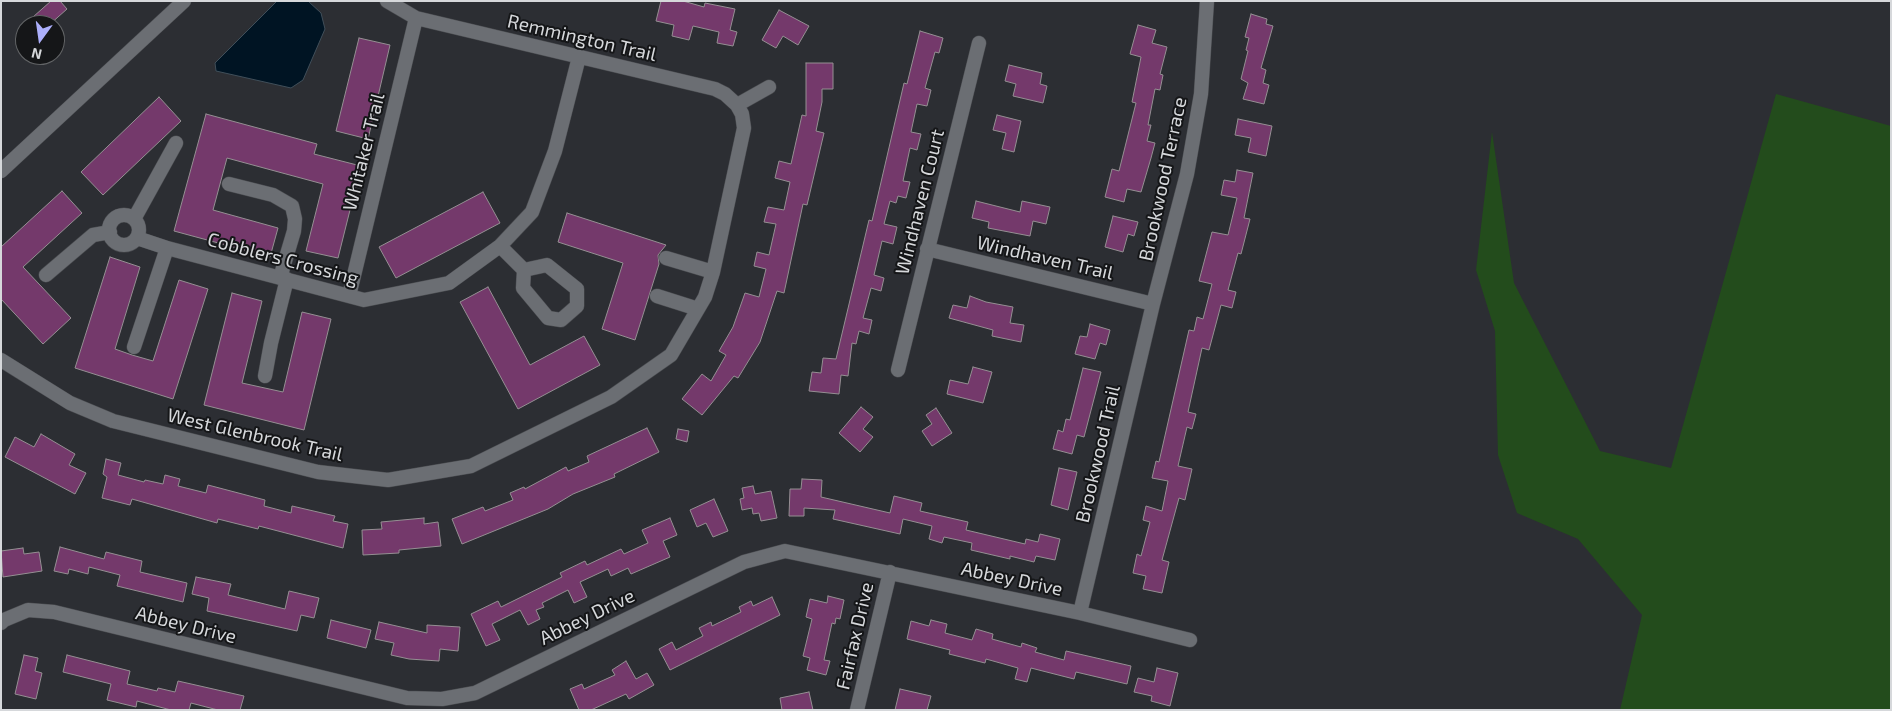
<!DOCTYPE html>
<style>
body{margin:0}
#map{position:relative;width:1892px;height:711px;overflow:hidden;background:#2c2e33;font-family:"Exo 2",sans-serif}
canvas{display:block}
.frame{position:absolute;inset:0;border:2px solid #d6d8db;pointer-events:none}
.north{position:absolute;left:15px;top:15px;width:50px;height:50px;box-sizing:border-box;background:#151618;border:1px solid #626466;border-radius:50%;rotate:194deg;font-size:14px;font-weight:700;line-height:20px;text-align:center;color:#d6d8db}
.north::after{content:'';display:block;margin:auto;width:18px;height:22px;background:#acaffb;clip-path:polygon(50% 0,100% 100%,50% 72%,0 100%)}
</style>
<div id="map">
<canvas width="1892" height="711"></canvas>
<div class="frame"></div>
<div class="north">N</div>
</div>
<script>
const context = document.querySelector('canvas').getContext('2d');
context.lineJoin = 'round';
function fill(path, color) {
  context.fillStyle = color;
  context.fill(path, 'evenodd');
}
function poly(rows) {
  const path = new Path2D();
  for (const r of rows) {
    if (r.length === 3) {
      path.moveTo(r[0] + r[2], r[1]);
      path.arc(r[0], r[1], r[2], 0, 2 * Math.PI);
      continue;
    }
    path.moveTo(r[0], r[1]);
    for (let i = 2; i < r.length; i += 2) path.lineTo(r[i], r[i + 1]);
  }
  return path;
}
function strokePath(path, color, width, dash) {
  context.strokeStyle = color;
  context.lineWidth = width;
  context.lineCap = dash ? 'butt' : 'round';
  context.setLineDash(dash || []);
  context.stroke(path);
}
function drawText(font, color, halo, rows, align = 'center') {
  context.font = font + ' "Exo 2",sans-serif';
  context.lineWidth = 4;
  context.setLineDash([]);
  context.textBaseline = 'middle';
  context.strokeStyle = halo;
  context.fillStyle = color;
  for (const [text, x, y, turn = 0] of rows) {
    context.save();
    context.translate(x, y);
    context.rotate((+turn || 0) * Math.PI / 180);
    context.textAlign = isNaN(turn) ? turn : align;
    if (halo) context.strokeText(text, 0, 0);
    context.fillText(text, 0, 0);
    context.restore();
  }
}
fill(poly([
 [1776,94,1891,126,1891,710,1620,710,1642,615,1578,539,1517,513,1498,455,1495,331,1476,270,1492,132,1514,283,1600,451,1671,468]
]), '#234c1c');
const water = poly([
 [277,1,308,1,321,13,325,29,303,80,291,88,216,71,215,63,277,1]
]);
fill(water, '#001423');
strokePath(water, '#404f5a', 1);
const building = poly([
 [51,1,60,1,67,9,49,25,24,25,51,1],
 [661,1,683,1,704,7,705,3,735,9,730,30,737,32,733,46,717,43,719,32,693,26,689,40,672,36,674,25,656,21,661,1],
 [779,10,809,26,798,45,783,36,776,48,762,40,779,10],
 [1251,14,1267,19,1266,24,1273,26,1261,68,1266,70,1263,83,1269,85,1264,104,1243,99,1248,83,1241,79,1248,51,1246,50,1249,38,1245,37,1251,14],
 [1138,25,1156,30,1152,43,1167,47,1160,74,1163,75,1160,90,1155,89,1148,125,1151,125,1147,141,1155,143,1151,158,1141,192,1127,189,1124,202,1105,197,1112,169,1119,171,1136,103,1132,102,1141,57,1130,54,1138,25],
 [920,31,943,38,939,53,935,52,925,88,931,90,927,106,917,104,911,132,921,134,917,150,910,148,903,181,910,182,906,198,898,196,896,203,890,201,884,224,897,227,893,244,882,241,874,275,884,278,881,291,871,288,863,318,872,320,869,334,859,331,856,344,852,343,848,376,841,375,839,394,809,391,812,372,821,373,823,358,836,359,869,220,872,221,904,83,907,84,920,31],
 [359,38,390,45,368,139,336,131,359,38],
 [806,63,833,63,833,89,822,89,822,102,816,131,824,133,807,205,803,204,784,293,777,291,760,342,738,378,734,376,702,415,682,399,702,374,711,381,726,355,719,351,733,327,745,293,759,297,766,269,754,266,757,252,769,255,776,224,764,222,768,207,784,210,790,182,775,178,779,161,791,164,802,115,806,116,806,63],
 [1009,65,1042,73,1040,84,1047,86,1043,103,1013,96,1016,84,1005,81,1009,65],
 [159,97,181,121,103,195,81,172,159,97],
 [206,114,317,144,314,154,361,166,338,258,306,251,323,184,227,158,213,210,278,228,270,257,174,231,206,114],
 [997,115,1021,121,1014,152,1002,149,1006,133,993,130,997,115],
 [1238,119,1272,126,1266,156,1248,152,1251,138,1235,135,1238,119],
 [1237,170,1253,173,1244,218,1250,219,1241,254,1238,253,1228,290,1236,292,1232,308,1221,305,1209,350,1202,348,1188,412,1196,414,1192,429,1187,427,1178,466,1192,469,1185,500,1179,498,1162,560,1169,562,1162,593,1143,589,1146,576,1133,573,1137,554,1141,556,1150,522,1143,520,1146,506,1162,511,1168,481,1152,478,1156,461,1159,462,1189,330,1194,331,1197,317,1203,319,1212,284,1199,281,1212,232,1228,235,1237,198,1221,195,1224,180,1235,182,1237,170],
 [62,191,82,213,23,267,71,318,43,344,1,299,1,247,62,191],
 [483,192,500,223,396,278,379,247,483,192],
 [976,201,1020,212,1022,201,1050,207,1046,224,1033,221,1030,236,988,228,989,222,972,218,976,201],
 [567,213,666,245,658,255,659,264,635,340,602,329,623,263,558,242,567,213],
 [1113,216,1138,222,1134,236,1128,234,1123,252,1105,247,1113,216],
 [110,257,140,267,115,349,132,355,153,361,179,280,208,289,173,399,75,368,110,257],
 [488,287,530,365,584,336,600,365,518,409,460,302,488,287],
 [232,293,262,301,242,383,283,392,302,312,331,319,304,430,204,405,232,293],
 [970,296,986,302,1013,307,1010,323,1024,325,1021,342,992,336,993,330,949,318,953,305,967,308,970,296],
 [1090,324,1110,330,1106,345,1100,343,1095,359,1075,354,1080,336,1087,337,1090,324],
 [973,367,992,372,983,403,947,394,950,380,968,384,973,367],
 [1083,368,1101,372,1084,437,1077,435,1072,454,1053,449,1058,430,1063,432,1066,419,1070,420,1083,368],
 [861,407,873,417,863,429,873,437,860,452,839,433,861,407],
 [936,408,952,433,932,446,922,431,932,424,926,415,936,408],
 [647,428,659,452,614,474,615,477,573,494,548,509,462,544,452,519,483,507,485,511,513,500,510,493,524,487,525,489,566,467,568,471,589,462,587,456,647,428],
 [678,429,689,431,687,442,676,439,678,429],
 [41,434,75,454,69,465,86,473,75,494,5,457,15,437,34,447,41,434],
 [106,459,121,463,118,475,144,482,145,480,163,484,165,475,180,479,178,486,206,493,208,485,265,500,264,506,291,513,292,506,335,516,333,521,348,524,343,548,259,526,258,529,218,519,217,523,132,499,130,505,102,498,107,477,103,474,106,459],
 [1059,468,1077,472,1068,510,1051,505,1059,468],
 [802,479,822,480,821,497,890,513,894,496,922,503,920,511,968,522,966,530,1025,544,1026,539,1038,542,1040,534,1060,539,1055,560,1036,556,1034,562,1010,556,1010,559,971,550,972,543,944,537,942,543,929,539,932,526,903,519,900,534,833,519,835,510,804,508,804,516,789,516,790,489,801,489,802,479],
 [753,486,755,494,771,491,777,518,761,521,759,513,753,514,752,508,742,510,740,499,744,498,742,488,753,486],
 [714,499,728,531,713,537,706,523,697,527,690,510,714,499],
 [424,518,424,524,438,522,441,546,399,550,399,553,363,555,362,530,382,529,381,522,424,518],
 [670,518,677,535,663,541,670,557,631,574,628,568,611,576,608,569,580,582,587,597,574,603,568,590,542,603,544,607,536,610,540,619,528,625,520,610,492,624,500,640,486,646,471,614,498,601,501,607,562,577,560,573,585,561,587,565,621,549,624,554,648,543,642,530,670,518],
 [60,547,104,559,106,552,142,561,140,572,187,583,183,602,117,586,120,575,89,567,88,574,69,569,68,574,54,571,60,547],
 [23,548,24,554,39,552,42,571,3,577,1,551,23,548],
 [196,577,231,584,228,595,285,609,289,591,319,598,314,618,301,615,297,631,207,611,209,598,192,594,196,577],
 [828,596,844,600,840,619,836,618,835,624,832,623,824,660,830,661,826,675,807,670,810,658,803,656,812,619,806,617,810,599,827,603,828,596],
 [772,597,780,615,670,670,659,649,672,642,676,650,703,636,699,628,711,622,712,626,741,612,739,607,751,601,753,606,772,597],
 [331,620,371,630,366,648,327,638,331,620],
 [931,620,947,624,945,633,972,640,976,629,993,634,992,639,1021,647,1022,643,1037,648,1035,652,1064,660,1066,651,1131,666,1127,684,1076,672,1074,679,1031,668,1027,682,1015,679,1018,668,986,659,985,663,949,654,950,650,907,639,911,621,929,626,931,620],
 [379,622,427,633,427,625,460,627,458,651,440,649,439,661,409,659,391,655,394,643,375,639,379,622],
 [24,655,38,658,35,671,42,673,36,699,15,694,24,655],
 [67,655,130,671,127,684,157,691,158,688,175,692,178,681,244,696,240,710,218,710,191,703,189,710,171,710,137,701,136,707,107,700,111,684,63,672,67,655],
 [626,661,636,679,647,673,654,685,629,699,626,694,591,710,579,710,570,689,582,684,584,689,615,675,612,670,626,661],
 [1157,668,1178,673,1170,706,1151,701,1152,696,1134,692,1138,678,1154,682,1157,668],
 [900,689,931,696,927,710,895,710,900,689],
 [809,692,813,710,782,710,780,698,809,692]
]);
fill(building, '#74396b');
strokePath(building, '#958f93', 1);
const minor = poly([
 [737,105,769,87],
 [1,171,184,1],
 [229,184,273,195,292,206,295,219,294,231,280,278],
 [124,230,15],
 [134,219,176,143],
 [137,238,167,248,364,300,449,283,500,246,532,212,555,151,579,57],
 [500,246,524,270,523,288,548,318,561,320,577,306,577,289,547,265,524,270],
 [927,249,1153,304],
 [666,258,713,272],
 [46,275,93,235,110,232],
 [349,296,416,18],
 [657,296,698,309],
 [134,347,167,248],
 [1,360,70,403,113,421,318,472,388,480,471,466,611,397,671,355,705,297,713,272,744,128,742,114,737,105,725,94,715,89,416,18,387,1],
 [898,370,979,43],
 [265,376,271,343,287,279],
 [1080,613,1153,304,1187,174,1201,94,1207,1],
 [1,623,4,620,28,610,54,612,407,698,442,699,475,693,744,562,785,551,1080,613,1190,640],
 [857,710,890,572]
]);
strokePath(minor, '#4a4c50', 15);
strokePath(minor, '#6b6e73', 14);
drawText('19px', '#d6d8db', '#151618', [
 ["Remmington Trail",582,38,13],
 ["Whitaker Trail",364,152,-76],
 ["Brookwood Terrace",1163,179,-78],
 ["Windhaven Court",920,202,-76],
 ["Windhaven Trail",1045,258,13],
 ["Cobblers Crossing",283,259,15],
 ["West Glenbrook Trail",255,435,13],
 ["Brookwood Trail",1098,454,-77],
 ["Abbey Drive",1012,579,12],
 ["Abbey Drive",587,617,-26],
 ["Abbey Drive",186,625,14],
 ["Fairfax Drive",855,636,-77]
]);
</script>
